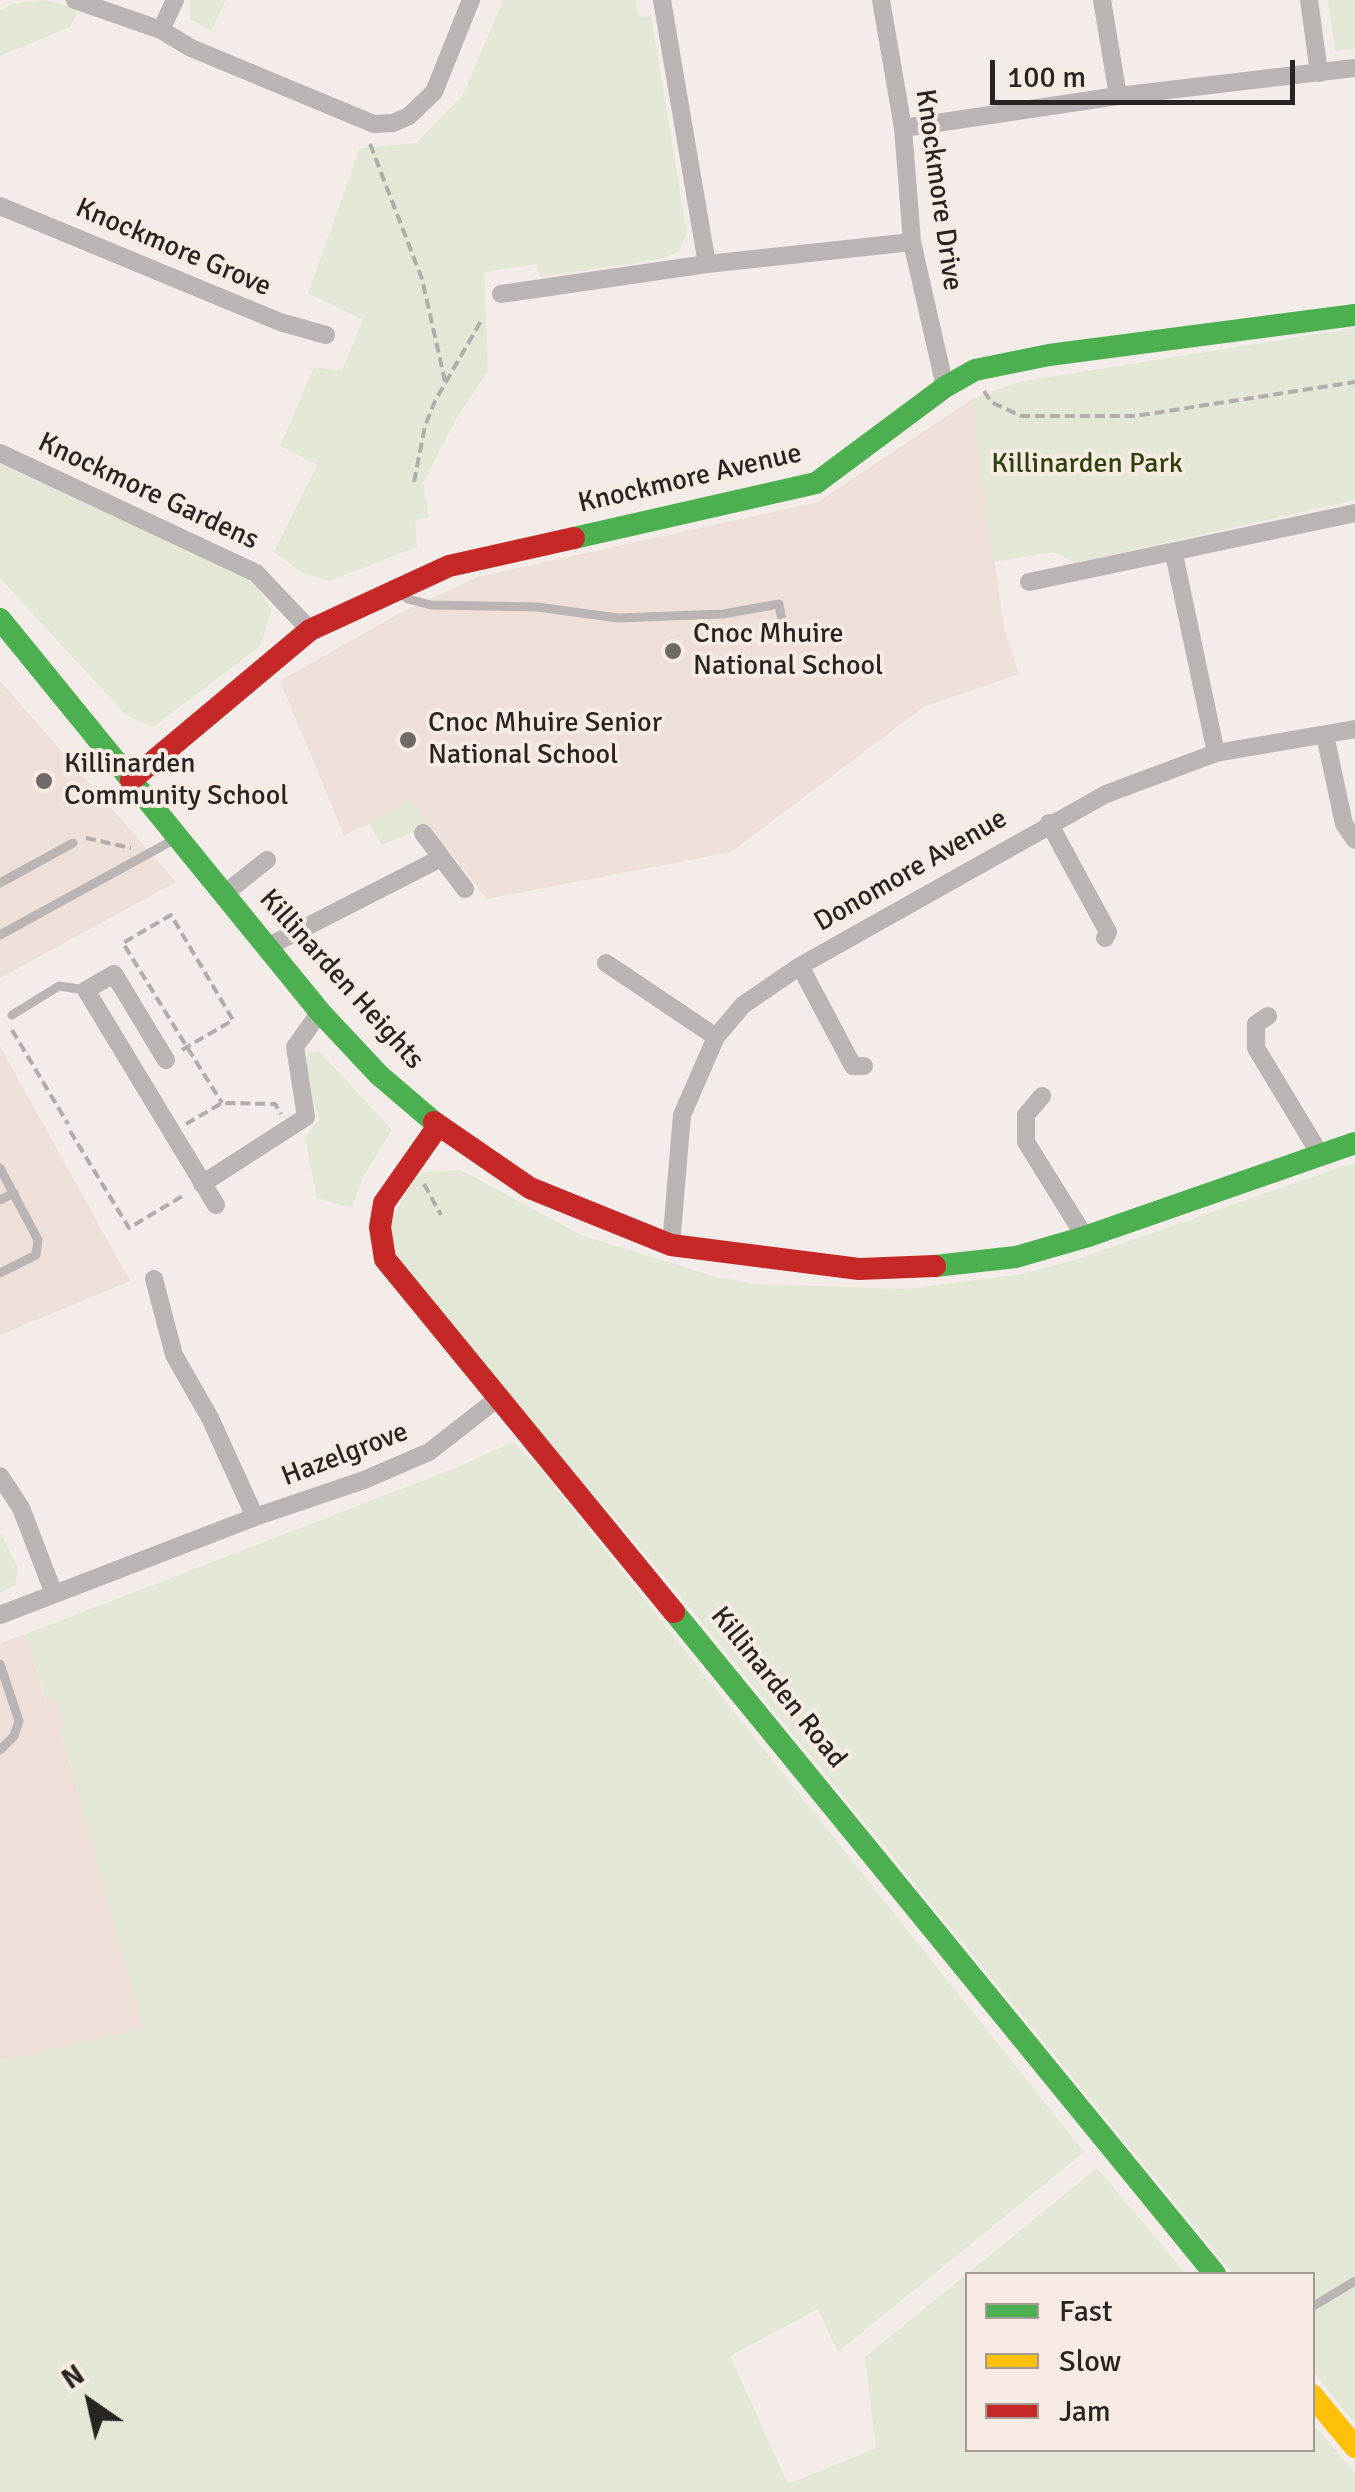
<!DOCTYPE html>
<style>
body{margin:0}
#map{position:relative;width:1355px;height:2492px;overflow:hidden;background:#f3ece8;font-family:Signika,sans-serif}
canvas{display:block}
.legend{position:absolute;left:965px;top:2272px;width:350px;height:180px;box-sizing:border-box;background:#f7ebe4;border:2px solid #a49b96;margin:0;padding:12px 18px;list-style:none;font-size:30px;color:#282421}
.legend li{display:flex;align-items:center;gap:20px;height:50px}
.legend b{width:50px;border:2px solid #a49b96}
.north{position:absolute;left:40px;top:2352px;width:100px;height:100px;-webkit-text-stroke:8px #f7ebe4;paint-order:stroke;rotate:326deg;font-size:28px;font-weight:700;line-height:40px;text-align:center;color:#282421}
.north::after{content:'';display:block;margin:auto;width:35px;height:45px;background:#282421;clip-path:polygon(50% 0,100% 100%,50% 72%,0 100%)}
.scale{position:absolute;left:990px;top:60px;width:305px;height:45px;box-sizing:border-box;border:5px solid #282421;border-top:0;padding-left:12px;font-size:30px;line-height:35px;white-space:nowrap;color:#282421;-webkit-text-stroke:8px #f7ebe4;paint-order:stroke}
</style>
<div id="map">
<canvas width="1355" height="2492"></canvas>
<ul class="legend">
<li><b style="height:12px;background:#4caf50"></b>Fast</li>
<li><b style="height:12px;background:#ffc107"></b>Slow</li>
<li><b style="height:12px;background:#c62828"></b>Jam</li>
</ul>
<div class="north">N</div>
<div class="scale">100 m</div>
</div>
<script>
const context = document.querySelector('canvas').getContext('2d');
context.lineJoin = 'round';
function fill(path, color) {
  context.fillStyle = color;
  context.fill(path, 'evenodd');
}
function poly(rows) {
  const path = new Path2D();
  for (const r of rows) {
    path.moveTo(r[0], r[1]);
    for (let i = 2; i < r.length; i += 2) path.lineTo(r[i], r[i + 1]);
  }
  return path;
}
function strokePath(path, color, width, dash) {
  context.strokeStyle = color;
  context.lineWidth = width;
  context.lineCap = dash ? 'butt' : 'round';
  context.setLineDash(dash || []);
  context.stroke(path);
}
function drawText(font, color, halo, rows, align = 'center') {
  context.font = font + ' Signika,sans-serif';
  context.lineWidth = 8;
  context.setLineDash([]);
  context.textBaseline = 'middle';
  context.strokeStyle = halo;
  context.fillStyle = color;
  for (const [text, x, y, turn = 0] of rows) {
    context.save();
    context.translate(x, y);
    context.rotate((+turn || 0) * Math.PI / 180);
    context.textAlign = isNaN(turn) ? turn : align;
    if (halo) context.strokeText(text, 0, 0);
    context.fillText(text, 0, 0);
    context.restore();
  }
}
fill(poly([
 [972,399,1004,628,1019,674,925,706,731,852,487,899,412,805,344,835,280,681,398,614,477,577,818,502],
 [0,681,176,882,0,978],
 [0,1046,130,1281,0,1335],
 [26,1634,45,1699,57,1697,65,1724,60,1727,145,2030,0,2061,0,1643]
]), '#eee0d8');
fill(poly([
 [45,0,79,9,70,27,0,56,0,11,11,4],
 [190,0,226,0,211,31,190,19],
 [503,0,636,0,639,17,651,16,687,234,679,251,662,259,540,277,537,264,484,272,488,371,456,419,423,483,429,517,415,520,417,547,329,581,302,573,274,552,317,465,280,446,314,367,342,371,363,320,308,293,360,148,416,143,463,95],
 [1328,0,1355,0,1355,49,1335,51],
 [1355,328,1355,500,1075,563,1054,552,993,562,972,399,1019,382],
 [0,464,252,580,272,610,260,646,153,727,126,715,0,578],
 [411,801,430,825,382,845,369,823],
 [319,1051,392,1130,362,1179,352,1208,317,1198,305,1138,319,1120,303,1068,308,1053],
 [1355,1162,1355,2424,1313,2371,1312,2274,1233,2274,663,1575,454,1331,397,1256,390,1223,414,1179,425,1172,461,1170,581,1235,716,1277,755,1284,908,1289,1022,1274,1075,1260],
 [512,1442,539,1467,1084,2152,838,2352,818,2309,730,2356,788,2484,876,2448,865,2357,1097,2168,1186,2274,968,2274,968,2450,1312,2450,1313,2424,1355,2473,1355,2492,0,2492,0,2061,144,2029,60,1726,64,1724,57,1697,46,1700,26,1634,458,1467],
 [0,1532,18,1569,15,1585,0,1593]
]), '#e2e8d5');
strokePath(poly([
 [370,144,422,279,445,381],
 [984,391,991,402,1021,416,1135,416,1355,382],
 [414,482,425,426,435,401,481,321],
 [86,838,131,848],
 [12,1030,68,1124],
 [182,1050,187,1047,233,1020,171,915,123,943,187,1047,222,1103],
 [186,1124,222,1103,275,1104,281,1114],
 [70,1131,129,1228,186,1194],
 [424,1184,441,1215]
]), '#b2acac', 4, [10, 5]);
strokePath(poly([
 [399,590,408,599,431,605,537,607,618,618,723,614,779,604,784,631],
 [0,883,73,843],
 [0,935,177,838],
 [12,1015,59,986,86,990],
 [0,1168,38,1240,36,1255,0,1273],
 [0,1200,14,1193],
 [0,1664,19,1721,14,1736,0,1750],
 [1312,2307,1355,2281]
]), '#bbb4b4', 9);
strokePath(poly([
 [75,0,161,30,191,48,374,124,393,123,409,116,434,92,471,0],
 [662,0,707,264],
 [881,0,903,128,912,242,945,387],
 [1102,0,1118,96],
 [1309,0,1319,73],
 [161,30,175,0],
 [903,128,1118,96,1355,68],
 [0,206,280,322,326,335],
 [501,294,707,264,912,242],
 [0,453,256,573,310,630],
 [1174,554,1216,753],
 [1029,582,1355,513],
 [1325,735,1344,824,1355,840],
 [1049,823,1108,932,1105,938],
 [423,833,465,889],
 [224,894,267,860],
 [267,947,441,858],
 [606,963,716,1037],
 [800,966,853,1066,864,1066],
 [1268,1016,1256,1024,1256,1048,1321,1156],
 [166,1060,114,974,86,990,216,1205],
 [1042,1096,1026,1115,1026,1142,1085,1237],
 [202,1184,306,1117,295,1047,320,1012],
 [671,1245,682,1115,716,1037,743,1005,800,966,1106,794,1216,753,1355,729],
 [154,1279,174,1355,210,1418,255,1517],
 [0,1476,21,1508,54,1594],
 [0,1615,255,1517,364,1480,429,1452,497,1399]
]), '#bbb4b4', 18);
strokePath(poly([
 [574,538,816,483,945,387,975,370,1049,355,1355,315],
 [0,619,320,1012,379,1075,434,1122],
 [935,1266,1016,1257,1085,1237,1355,1143],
 [674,1612,1215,2274]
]), '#4caf50', 22);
strokePath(poly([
 [1312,2395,1355,2447]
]), '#ffc107', 22);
strokePath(poly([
 [131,780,310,630,449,566,574,538],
 [434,1122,530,1188,671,1245,859,1269,935,1266],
 [438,1126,384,1203,380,1227,385,1259,674,1612]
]), '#c62828', 22);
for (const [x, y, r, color] of [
 [673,651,10,"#6f6a67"],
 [408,740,10,"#6f6a67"],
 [44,781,10,"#6f6a67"]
]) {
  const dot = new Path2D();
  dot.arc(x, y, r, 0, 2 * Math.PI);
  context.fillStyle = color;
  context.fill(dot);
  strokePath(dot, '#f7ebe4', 4);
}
drawText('28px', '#282421', '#f7ebe4', [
 ["Knockmore Drive",938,190,82],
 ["Knockmore Grove",173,248,23],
 ["Knockmore Avenue",690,479,-13],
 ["Knockmore Gardens",148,492,25],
 ["Donomore Avenue",911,871,-30],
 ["Killinarden Heights",341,980,48],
 ["Hazelgrove",345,1455,-21],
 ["Killinarden Road",778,1688,51]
]);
drawText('28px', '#2c420a', '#f7ebe4', [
 ["Killinarden Park",1087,465]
]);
drawText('28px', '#282421', '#f7ebe4', [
 ["Cnoc Mhuire",693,635],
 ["National School",693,667],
 ["Cnoc Mhuire Senior",428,724],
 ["National School",428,756],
 ["Killinarden",64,765],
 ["Community School",64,797]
], 'left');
</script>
